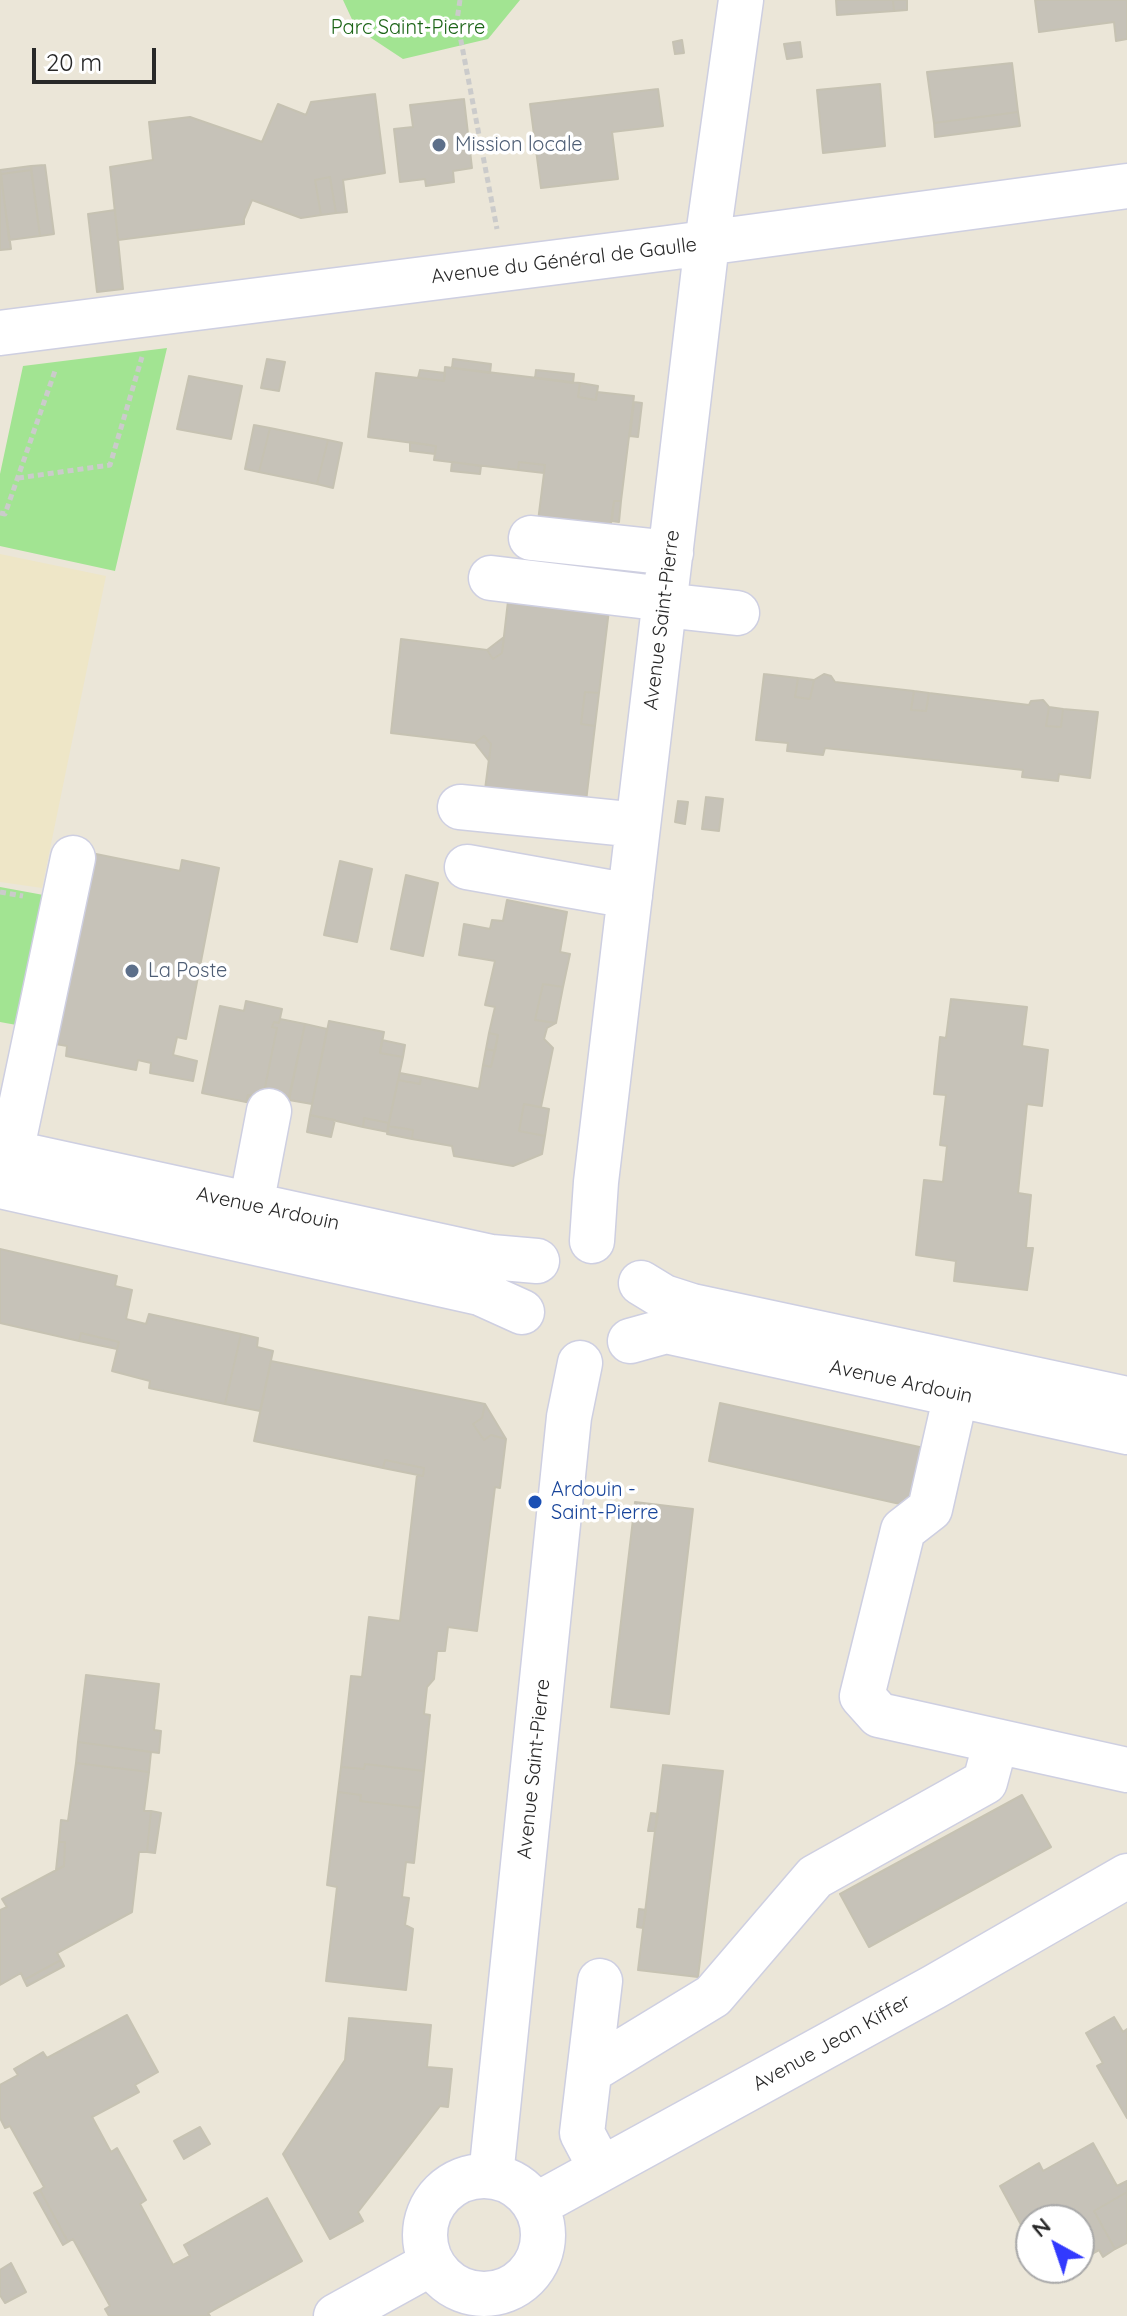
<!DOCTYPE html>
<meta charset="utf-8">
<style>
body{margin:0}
#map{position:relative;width:1127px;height:2316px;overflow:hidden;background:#ebe6d8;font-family:Quicksand,sans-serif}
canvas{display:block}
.north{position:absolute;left:1015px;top:2204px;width:80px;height:80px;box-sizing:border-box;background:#fff;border:2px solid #a9a9a9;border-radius:50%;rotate:320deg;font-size:22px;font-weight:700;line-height:32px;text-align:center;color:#282828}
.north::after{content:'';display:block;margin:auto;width:28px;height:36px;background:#323afe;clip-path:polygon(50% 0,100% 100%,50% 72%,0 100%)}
.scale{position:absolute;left:32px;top:48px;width:124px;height:36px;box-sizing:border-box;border:4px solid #282828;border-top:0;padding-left:10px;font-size:24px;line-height:28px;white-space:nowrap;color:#282828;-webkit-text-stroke:6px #fff;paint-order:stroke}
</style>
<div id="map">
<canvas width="1127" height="2316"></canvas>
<div class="north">N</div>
<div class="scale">20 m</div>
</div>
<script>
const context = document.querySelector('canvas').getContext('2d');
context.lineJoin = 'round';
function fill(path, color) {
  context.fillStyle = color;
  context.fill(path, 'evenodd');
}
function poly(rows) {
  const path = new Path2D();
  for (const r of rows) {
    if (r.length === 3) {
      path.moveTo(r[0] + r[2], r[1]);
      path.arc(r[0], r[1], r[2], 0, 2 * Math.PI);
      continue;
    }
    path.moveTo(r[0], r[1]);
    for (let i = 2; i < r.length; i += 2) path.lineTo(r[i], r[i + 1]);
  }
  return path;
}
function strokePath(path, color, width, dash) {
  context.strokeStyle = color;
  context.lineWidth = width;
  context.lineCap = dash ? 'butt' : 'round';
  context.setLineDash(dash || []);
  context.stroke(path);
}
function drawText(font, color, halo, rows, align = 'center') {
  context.font = font + ' Quicksand,sans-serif';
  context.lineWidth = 7;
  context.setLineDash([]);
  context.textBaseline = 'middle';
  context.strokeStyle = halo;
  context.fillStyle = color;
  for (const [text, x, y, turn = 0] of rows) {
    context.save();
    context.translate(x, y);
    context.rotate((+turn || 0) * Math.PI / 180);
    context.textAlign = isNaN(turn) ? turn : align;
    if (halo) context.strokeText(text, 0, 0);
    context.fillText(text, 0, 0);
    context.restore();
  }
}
fill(poly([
 [0,554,106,576,42,888,0,882]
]), '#eee6c7');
fill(poly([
 [343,0,520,0,488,39,403,59,356,28],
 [167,348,115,571,0,546,0,474,23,366],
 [0,887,49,896,22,1026,0,1022]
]), '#a2e492');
const building = poly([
 [836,0,893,0,894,11,837,15,836,0],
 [893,0,907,0,907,10,894,11,893,0],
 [1035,0,1127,0,1127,39,1116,41,1114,22,1039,32,1035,0],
 [682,40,684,53,675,54,673,42,682,40],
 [800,42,802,57,787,59,784,44,800,42],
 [1012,63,1018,112,934,123,927,72,1012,63],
 [880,84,885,146,823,153,817,90,880,84],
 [658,89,663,126,612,132,618,179,541,188,530,104,658,89],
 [375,94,385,173,343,180,347,212,336,213,330,177,315,180,321,215,301,218,252,200,244,219,244,224,118,240,110,167,153,160,149,122,190,117,262,142,278,104,306,115,311,102,375,94],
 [464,99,472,168,453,171,454,182,426,186,425,179,400,182,394,129,413,127,410,105,464,99],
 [1018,112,1020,126,935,137,934,123,1018,112],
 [45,165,54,234,40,236,31,166,45,165],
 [31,166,31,170,1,174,0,170,31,166],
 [0,170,11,249,0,250,0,170],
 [31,170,40,236,9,240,1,174,31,170],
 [330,177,336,213,321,215,315,180,330,177],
 [115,210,123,289,97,292,88,214,115,210],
 [267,359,285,362,279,391,261,388,267,359],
 [453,359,491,364,490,373,452,368,453,359],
 [445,367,580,383,578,397,596,400,597,392,634,396,621,501,614,501,609,537,537,529,545,465,519,462,518,470,434,460,436,446,368,437,376,373,444,381,445,367],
 [420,370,445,373,444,381,418,378,420,370],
 [536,370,574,374,573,383,535,378,536,370],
 [189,376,242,386,231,439,177,429,189,376],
 [580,383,598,386,596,400,578,397,580,383],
 [634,402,642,403,638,437,630,436,634,402],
 [254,425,270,428,259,472,245,469,254,425],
 [270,428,328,440,317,484,259,472,270,428],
 [328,440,342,443,333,488,317,484,328,440],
 [410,442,436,446,435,454,410,451,410,442],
 [452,462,481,466,480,474,451,471,452,462],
 [519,462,545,465,544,473,518,470,519,462],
 [614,501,621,501,619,522,612,521,614,501],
 [508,601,609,610,599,693,585,692,581,724,595,726,585,810,484,797,491,744,484,736,475,743,391,733,401,639,487,650,493,659,502,653,508,601],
 [504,637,502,653,493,659,487,650,504,637],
 [764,674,798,678,795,697,810,699,814,680,824,674,831,676,835,682,914,691,911,710,926,711,929,693,1029,705,1031,701,1043,700,1049,707,1046,726,1061,727,1063,709,1098,712,1090,778,1059,774,1058,781,1022,777,1023,770,825,748,823,755,787,751,788,743,756,740,764,674],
 [798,678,814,680,810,699,795,697,798,678],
 [914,691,929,693,926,711,911,710,914,691],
 [585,692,599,693,595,726,581,724,585,692],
 [1049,707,1063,709,1061,727,1046,726,1049,707],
 [484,736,491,744,489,761,475,743,484,736],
 [706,797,723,799,719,831,702,829,706,797],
 [678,801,688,802,685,824,675,822,678,801],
 [91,853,180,871,182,860,219,868,186,1039,177,1037,173,1055,197,1061,193,1081,150,1073,151,1063,138,1060,136,1070,66,1056,67,1046,50,1043,91,853],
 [340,861,372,869,357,942,324,935,340,861],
 [406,875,438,883,423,956,391,949,406,875],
 [507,900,567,912,560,952,570,954,563,987,543,984,535,1020,556,1023,547,1028,544,1039,553,1048,541,1107,524,1104,519,1131,545,1136,542,1154,513,1166,454,1156,452,1146,412,1139,413,1130,388,1126,398,1080,420,1084,421,1077,479,1089,483,1065,491,1067,498,1035,489,1033,495,1007,485,1005,495,961,459,955,464,924,490,929,492,920,503,921,507,900],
 [543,984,563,987,556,1023,535,1020,543,984],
 [951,999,1027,1007,1022,1046,1048,1050,1042,1106,1027,1104,1018,1193,1031,1195,1026,1248,1033,1248,1027,1290,954,1281,956,1261,916,1255,924,1180,943,1182,947,1146,940,1145,946,1095,934,1094,940,1037,946,1038,951,999],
 [246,1001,282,1009,279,1023,274,1022,272,1027,277,1028,263,1097,248,1095,246,1102,202,1093,220,1006,244,1011,246,1001],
 [280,1019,305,1024,286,1110,246,1102,248,1095,263,1097,277,1028,272,1027,274,1022,279,1023,280,1019],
 [329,1021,384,1032,380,1053,403,1057,389,1123,364,1118,363,1127,310,1115,329,1021],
 [305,1024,327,1029,312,1104,289,1100,305,1024],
 [489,1033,498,1035,495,1051,486,1049,489,1033],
 [382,1040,405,1045,403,1057,380,1053,382,1040],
 [486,1049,495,1051,491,1067,483,1065,486,1049],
 [400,1073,421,1077,420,1084,398,1080,400,1073],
 [524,1104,549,1109,545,1136,519,1131,524,1104],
 [310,1115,335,1120,331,1137,307,1132,310,1115],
 [364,1118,389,1123,388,1132,363,1127,364,1118],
 [388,1126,413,1130,412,1139,387,1134,388,1126],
 [0,1249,117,1276,115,1286,132,1290,126,1319,146,1324,149,1314,241,1334,225,1404,149,1388,150,1381,112,1371,119,1342,81,1333,79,1341,0,1323,0,1249],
 [81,1333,119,1342,117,1349,79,1341,81,1333],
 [241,1334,258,1338,257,1347,273,1351,260,1411,225,1404,241,1334],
 [271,1361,485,1404,482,1418,473,1424,484,1440,491,1435,506,1439,500,1488,495,1487,477,1631,448,1627,445,1651,437,1651,434,1679,427,1687,424,1714,430,1715,424,1771,365,1764,364,1769,341,1767,351,1676,362,1677,369,1617,400,1621,417,1475,423,1476,424,1468,385,1460,383,1468,254,1441,271,1361],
 [720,1403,924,1448,909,1506,709,1461,720,1403],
 [485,1404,506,1439,491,1435,484,1440,473,1424,482,1418,485,1404],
 [385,1460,424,1468,423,1476,383,1468,385,1460],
 [635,1502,693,1509,669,1714,611,1707,635,1502],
 [86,1675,159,1684,154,1730,161,1731,159,1753,78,1742,86,1675],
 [78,1742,151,1752,149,1772,76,1763,78,1742],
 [76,1763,149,1772,144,1811,151,1811,147,1852,139,1852,132,1912,57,1953,61,1960,24,1980,21,1973,0,1985,0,1910,7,1907,2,1899,64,1866,65,1842,59,1842,61,1820,68,1821,76,1763],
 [365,1764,424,1771,420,1808,360,1801,361,1795,338,1792,341,1767,364,1769,365,1764],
 [663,1765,723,1771,698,1977,638,1970,663,1765],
 [338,1792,361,1795,360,1801,420,1808,414,1863,406,1862,402,1897,409,1898,405,1925,413,1929,406,1990,326,1981,337,1887,327,1885,338,1792],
 [1022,1795,1051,1847,869,1947,840,1894,1022,1795],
 [151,1811,161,1813,155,1853,147,1852,151,1811],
 [651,1813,658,1814,655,1831,648,1831,651,1813],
 [59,1842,65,1842,64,1866,56,1870,59,1842],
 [639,1909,646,1910,643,1928,637,1927,639,1909],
 [61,1960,64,1966,27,1986,24,1980,61,1960],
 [127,2015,158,2072,135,2085,139,2092,92,2117,111,2152,117,2148,146,2200,140,2204,173,2265,190,2256,184,2245,267,2198,302,2261,208,2313,210,2316,109,2316,105,2309,110,2306,73,2239,68,2242,40,2190,44,2187,10,2126,5,2128,0,2118,0,2085,18,2075,14,2069,43,2052,47,2058,127,2015],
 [1114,2017,1123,2032,1127,2029,1127,2118,1097,2066,1103,2063,1086,2033,1114,2017],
 [349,2018,431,2025,427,2067,452,2069,448,2107,440,2106,358,2212,363,2221,330,2239,283,2154,345,2060,349,2018],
 [200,2127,210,2144,184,2159,174,2141,200,2127],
 [1093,2143,1117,2186,1127,2181,1127,2192,1094,2211,1115,2249,1103,2257,1099,2250,1079,2261,1079,2220,1031,2220,1031,2243,1000,2186,1039,2163,1043,2171,1093,2143],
 [40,2190,68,2242,63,2245,34,2193,40,2190],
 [1127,2192,1127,2243,1115,2249,1094,2211,1127,2192],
 [11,2263,26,2292,5,2303,0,2295,0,2270,11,2263],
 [1045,2268,1067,2268,1050,2278,1045,2268]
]);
fill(building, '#c6c2b8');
strokePath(building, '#c6c2b2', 2);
const minor = poly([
 [0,333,668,248,1127,186],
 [531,538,671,553],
 [491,578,665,599],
 [664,605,737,613],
 [460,807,638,825],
 [467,867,630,896],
 [0,1150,491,1257,537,1261],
 [11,1153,73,858],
 [0,1186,480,1293,522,1312],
 [251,1205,269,1111],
 [592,1241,596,1182,707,243,741,0],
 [641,1283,664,1297,692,1306,1127,1399],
 [630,1341,666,1331,1127,1432],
 [956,1394,930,1509,903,1530,862,1696,879,1715,1127,1770],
 [600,1981,582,2133,601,2169],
 [590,2071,713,1996,815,1877,985,1782,996,1741],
 [491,2176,569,1417,580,1363],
 [484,2235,59],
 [536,2205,934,1987,1127,1876],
 [336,2316,432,2263]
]);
strokePath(minor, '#cecfe1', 47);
strokePath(poly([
 [460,0,457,20,497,229],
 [18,478,110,465,142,357],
 [0,513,5,514,56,368],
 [0,892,23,896]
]), '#cbcbcb', 5, [6, 4]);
strokePath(minor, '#fff', 44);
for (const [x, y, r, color] of [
 [439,145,8,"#5c6f8a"],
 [132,971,8,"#5c6f8a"],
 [535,1502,8,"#1a4fb4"]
]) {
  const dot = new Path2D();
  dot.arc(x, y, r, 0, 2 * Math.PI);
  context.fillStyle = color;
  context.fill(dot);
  strokePath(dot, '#fff', 3);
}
drawText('20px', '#1c6517', '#fff', [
 ["Parc Saint-Pierre",408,28]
]);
drawText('20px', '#4e5e75', '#fff', [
 ["Mission locale",455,145],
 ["La Poste",148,971]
], 'left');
drawText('20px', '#282828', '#fff', [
 ["Avenue du Général de Gaulle",564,261,-7],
 ["Avenue Saint-Pierre",662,620,-83],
 ["Avenue Ardouin",268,1209,12],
 ["Avenue Ardouin",901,1382,12],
 ["Avenue Saint-Pierre",534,1769,-84],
 ["Avenue Jean Kiffer",832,2043,-29]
]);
drawText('20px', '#164399', '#fff', [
 ["Ardouin -",551,1490],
 ["Saint-Pierre",551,1513]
], 'left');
</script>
